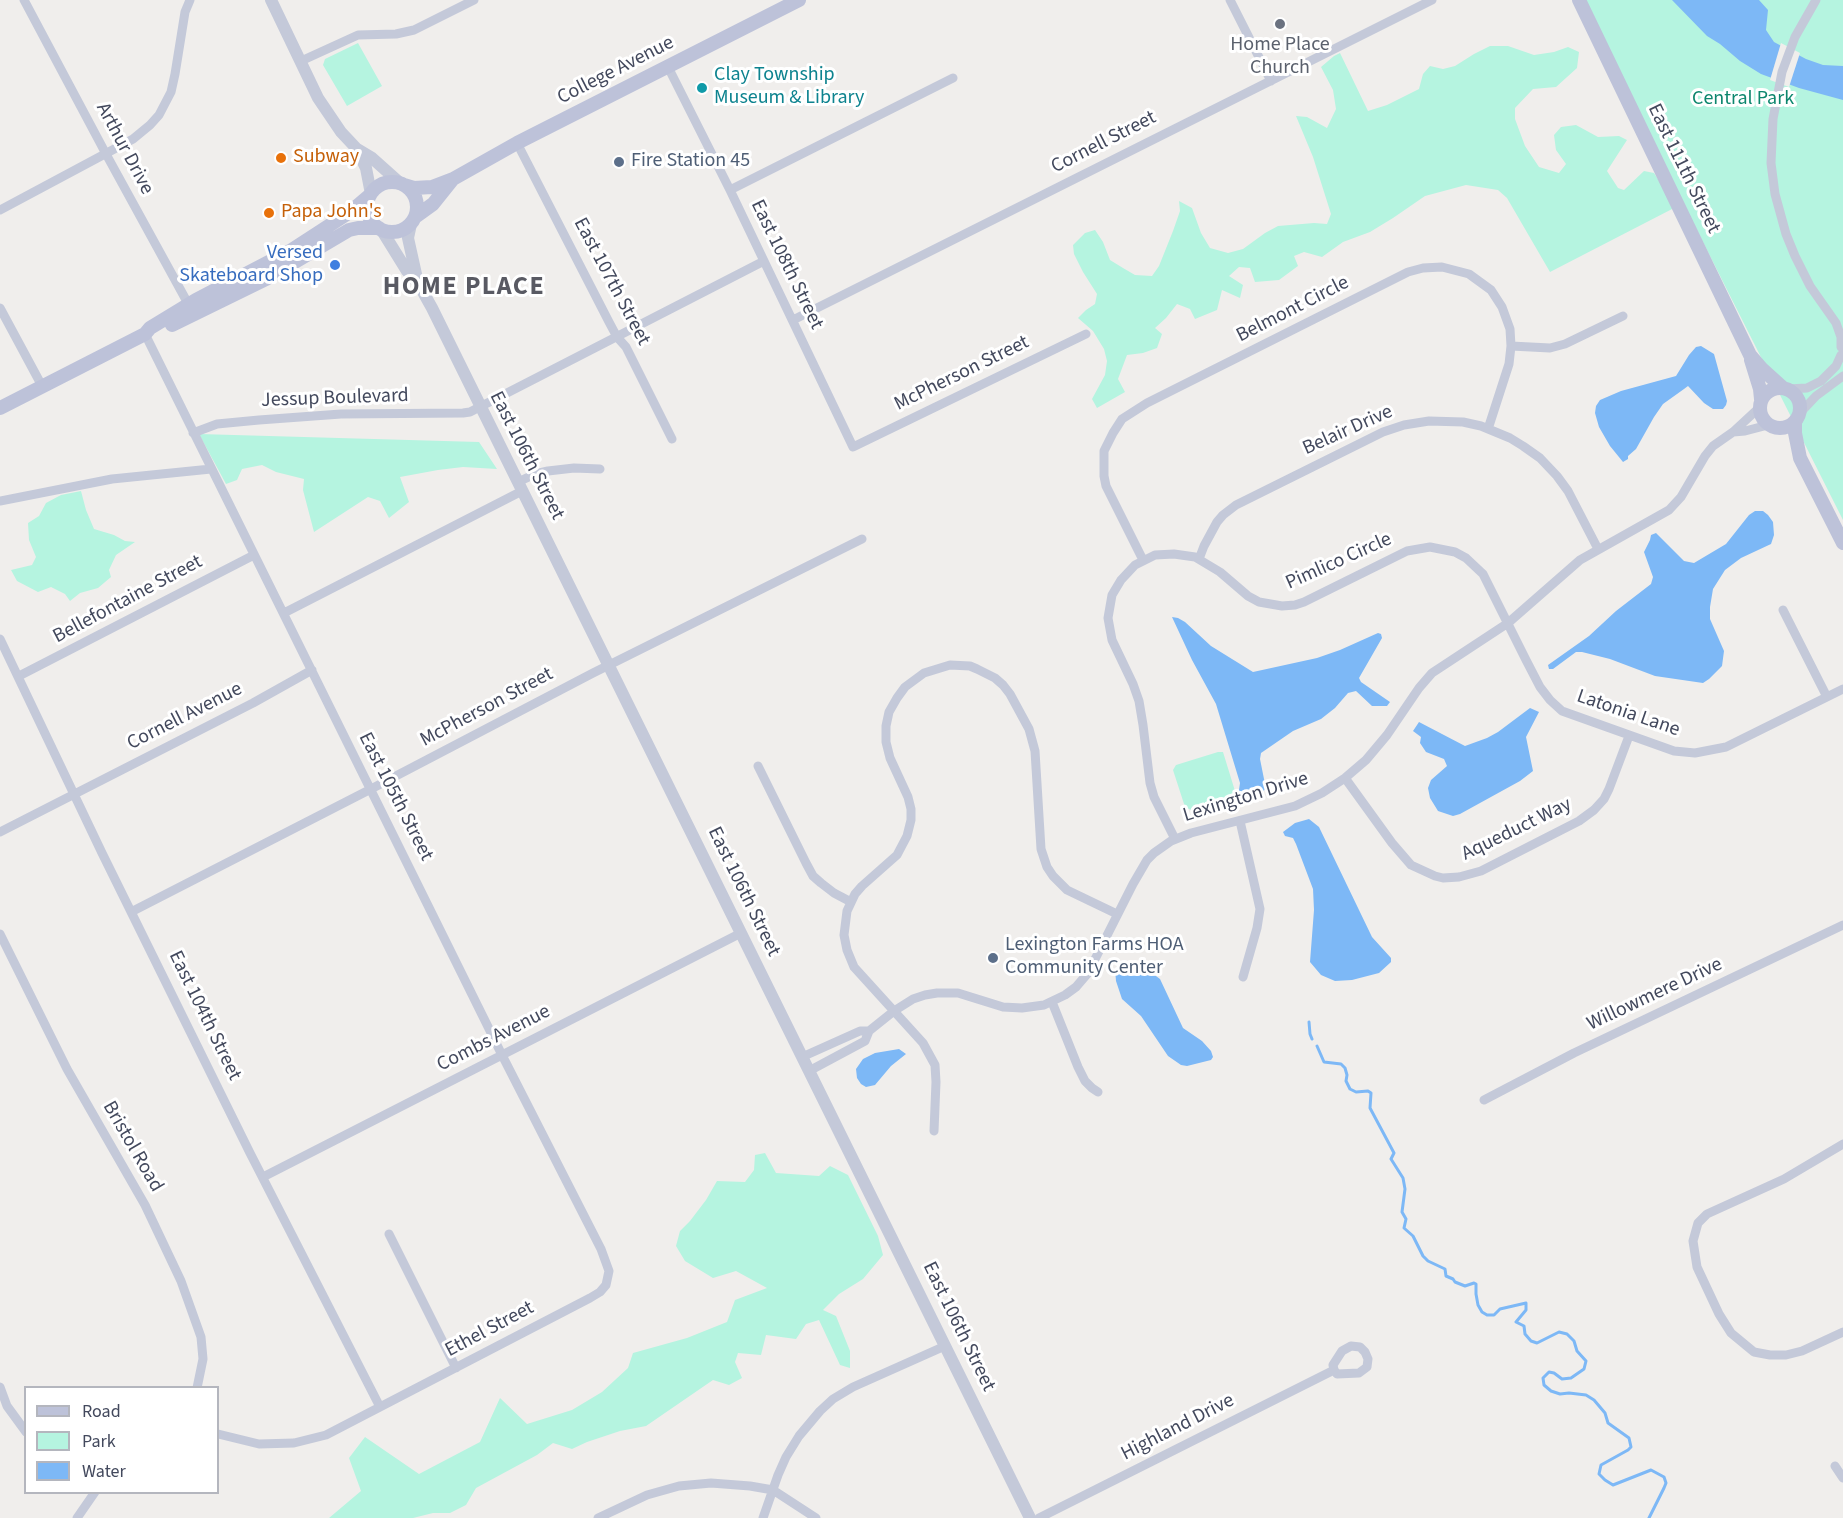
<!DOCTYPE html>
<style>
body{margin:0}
#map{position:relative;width:1843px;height:1518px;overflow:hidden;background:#f0eeec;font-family:"Source Sans 3",sans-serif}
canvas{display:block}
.legend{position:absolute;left:24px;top:1386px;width:195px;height:108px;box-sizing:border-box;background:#fff;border:2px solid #b4b6be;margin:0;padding:8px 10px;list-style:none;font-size:18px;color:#43495d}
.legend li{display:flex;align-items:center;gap:12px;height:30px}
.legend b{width:30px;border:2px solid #b4b6be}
</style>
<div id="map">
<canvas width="1843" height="1518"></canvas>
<ul class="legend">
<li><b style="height:8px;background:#bdc2d9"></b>Road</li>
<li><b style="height:16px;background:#b5f4e0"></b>Park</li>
<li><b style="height:16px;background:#7db8f6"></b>Water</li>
</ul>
</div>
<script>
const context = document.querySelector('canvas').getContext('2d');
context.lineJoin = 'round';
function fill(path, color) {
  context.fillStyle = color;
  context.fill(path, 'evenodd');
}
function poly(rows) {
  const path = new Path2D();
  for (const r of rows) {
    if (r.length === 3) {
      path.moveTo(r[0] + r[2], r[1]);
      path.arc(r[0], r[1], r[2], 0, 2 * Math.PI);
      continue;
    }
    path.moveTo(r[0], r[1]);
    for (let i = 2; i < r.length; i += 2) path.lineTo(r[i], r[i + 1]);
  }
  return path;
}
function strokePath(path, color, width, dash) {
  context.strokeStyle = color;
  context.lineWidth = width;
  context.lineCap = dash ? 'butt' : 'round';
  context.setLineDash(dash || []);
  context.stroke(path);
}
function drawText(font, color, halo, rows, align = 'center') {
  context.font = font + ' "Source Sans 3",sans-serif';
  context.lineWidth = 6;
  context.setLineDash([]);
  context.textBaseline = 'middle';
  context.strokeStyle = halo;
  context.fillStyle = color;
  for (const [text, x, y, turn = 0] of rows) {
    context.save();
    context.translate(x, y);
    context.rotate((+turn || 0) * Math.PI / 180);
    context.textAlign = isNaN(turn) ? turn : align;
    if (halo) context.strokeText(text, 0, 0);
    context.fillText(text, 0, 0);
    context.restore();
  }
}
fill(poly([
 [1581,0,1843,0,1843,520],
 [358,43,382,86,347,106,323,65,325,59],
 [1490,46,1508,46,1534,55,1554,52,1568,47,1579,52,1577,68,1556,87,1533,89,1515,108,1515,119,1525,146,1539,167,1559,173,1566,164,1556,150,1554,135,1561,127,1576,125,1598,137,1619,136,1627,140,1607,171,1618,188,1624,190,1644,171,1654,173,1676,207,1550,272,1507,198,1498,190,1466,185,1425,196,1393,218,1370,232,1343,242,1322,257,1304,252,1294,256,1298,266,1279,280,1255,282,1250,268,1239,267,1229,276,1243,285,1240,298,1222,290,1217,310,1195,319,1190,309,1177,304,1166,318,1155,328,1162,334,1157,348,1143,353,1127,355,1118,379,1125,392,1097,408,1092,399,1105,375,1107,361,1104,349,1093,331,1078,318,1086,310,1095,304,1097,294,1083,272,1074,254,1073,245,1085,233,1095,230,1103,242,1110,260,1123,268,1135,275,1152,276,1159,266,1173,231,1180,211,1179,201,1192,208,1201,233,1210,248,1228,253,1243,249,1265,233,1278,226,1314,223,1327,224,1331,214,1313,157,1296,116,1307,117,1327,128,1336,109,1333,90,1321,67,1334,56,1340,53,1368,111,1387,105,1419,89,1423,74,1430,66,1443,69,1455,66,1474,54],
 [199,434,479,442,497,469,463,467,438,470,400,477,409,502,389,518,380,501,368,497,314,532,303,490,304,479,276,472,262,465,242,469,237,480,226,484],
 [81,491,86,510,94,529,114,535,125,541,135,542,116,555,109,570,111,577,98,588,80,593,70,601,65,594,51,587,38,592,17,581,11,570,32,565,36,557,29,540,28,523,39,516,46,503,61,495],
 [1218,752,1223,752,1235,791,1232,797,1191,810,1185,807,1173,770,1176,765],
 [765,1153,776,1173,819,1176,830,1166,848,1175,878,1236,883,1255,863,1279,839,1294,823,1310,836,1316,850,1351,850,1368,840,1365,819,1320,806,1324,796,1339,766,1335,761,1355,738,1353,735,1362,742,1378,729,1385,713,1380,646,1426,620,1431,587,1442,572,1449,553,1443,537,1455,476,1488,466,1505,450,1513,433,1513,413,1518,329,1518,361,1491,349,1458,365,1437,419,1474,480,1442,500,1398,527,1424,572,1410,602,1392,628,1368,633,1353,687,1338,727,1322,735,1300,767,1288,736,1271,713,1278,685,1261,676,1246,680,1231,690,1221,706,1200,717,1181,745,1182,754,1170,755,1155]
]), '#b5f4e0');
fill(poly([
 [1672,0,1759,0,1768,10,1766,30,1774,42,1806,59,1823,65,1843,66,1843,100,1799,88,1761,74,1740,61,1720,44,1707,36],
 [1701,346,1714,354,1727,401,1726,405,1723,409,1713,409,1704,403,1688,386,1684,389,1663,404,1654,417,1636,449,1628,456,1628,459,1623,462,1610,446,1599,427,1595,413,1596,406,1600,400,1621,391,1676,376,1689,355,1696,347],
 [1755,511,1763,511,1768,515,1773,522,1774,535,1771,544,1741,558,1725,570,1713,589,1710,607,1710,619,1724,651,1722,666,1709,679,1703,683,1655,676,1610,659,1582,652,1576,652,1553,669,1549,669,1548,665,1589,636,1616,611,1651,584,1653,577,1644,552,1650,540,1651,535,1656,533,1684,561,1694,563,1726,544,1749,515],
 [1172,617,1178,618,1185,622,1211,646,1253,672,1317,658,1340,650,1378,633,1381,634,1382,638,1359,678,1361,682,1390,702,1387,706,1372,706,1356,691,1348,693,1335,708,1321,719,1293,731,1261,753,1260,759,1266,789,1247,802,1237,803,1240,783,1216,704,1192,660],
 [1530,708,1539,712,1526,737,1533,771,1520,781,1460,814,1453,816,1438,811,1430,798,1428,788,1431,780,1447,766,1444,759,1426,752,1420,743,1421,737,1413,731,1419,722,1465,746,1487,738,1498,732],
 [1309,819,1319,827,1372,937,1391,958,1391,962,1379,973,1352,980,1335,981,1321,975,1310,962,1314,910,1313,889,1296,844,1293,838,1285,836,1283,832,1295,823],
 [1119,967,1126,968,1138,974,1156,976,1160,979,1183,1028,1202,1041,1211,1051,1213,1057,1211,1060,1187,1066,1181,1065,1168,1056,1141,1016,1122,999,1116,981,1115,969],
 [899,1049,906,1054,891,1066,875,1085,866,1087,861,1084,857,1078,856,1069,863,1059,875,1053]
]), '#7db8f6');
fill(poly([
 [1781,43,1800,53,1789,87,1770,80]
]), '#f0eeec');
strokePath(poly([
 [1309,1022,1310,1034,1312,1039],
 [1317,1046,1324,1062,1341,1064,1345,1068,1347,1075,1346,1081,1350,1089,1356,1092,1368,1091,1371,1093,1370,1108,1394,1153,1391,1159,1403,1178,1405,1189,1402,1212,1406,1219,1404,1228,1413,1236,1423,1256,1428,1261,1445,1269,1446,1276,1453,1279,1455,1282,1465,1286,1474,1283,1476,1284,1476,1294,1478,1305,1482,1312,1487,1315,1494,1315,1500,1309,1526,1303,1526,1310,1516,1322,1524,1326,1525,1334,1531,1341,1537,1343,1559,1332,1567,1334,1574,1341,1577,1351,1586,1361,1584,1369,1571,1378,1562,1379,1554,1373,1549,1372,1543,1378,1544,1385,1551,1391,1560,1394,1569,1393,1586,1395,1594,1400,1605,1413,1608,1423,1629,1438,1631,1447,1628,1450,1601,1465,1599,1474,1605,1480,1613,1485,1651,1470,1664,1477,1666,1483,1664,1488,1649,1518]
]), '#7db8f6', 3);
strokePath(poly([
 [24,0,106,154,191,309],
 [1230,0,1271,81],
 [1816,0,1795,37,1782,72,1773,119,1771,163,1775,194,1786,234,1795,256,1810,286,1836,323,1841,337,1841,347],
 [301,61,358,35,396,34,414,30,474,0],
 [668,67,730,190,853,447,1086,334],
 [517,143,609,322,617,337,626,347,672,439],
 [730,190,953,78],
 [0,210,133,139,150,125,159,115,171,92,175,74,185,12,190,0],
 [0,308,42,386],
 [793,320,1432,0],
 [145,334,502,1055,601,1249,609,1271,606,1285,600,1292,590,1298,326,1435,294,1443,259,1444,218,1434],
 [1511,346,1550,348,1565,344,1623,316],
 [1787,389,1807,388,1821,381,1836,366,1841,355],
 [1800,413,1816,396,1843,376],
 [1733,432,1745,431,1768,425],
 [193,433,217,424,259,420,341,414,463,413,470,412,764,261],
 [518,482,535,474,548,471,574,468,600,469],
 [0,501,112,479,211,469],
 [1199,559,1204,546,1217,522,1223,515,1236,505,1383,432,1404,425,1429,421,1463,422,1481,426,1510,438,1523,446,1540,458,1557,476,1568,491,1598,549],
 [1143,560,1106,486,1104,476,1104,451,1113,433,1122,419,1147,403,1408,272,1423,268,1442,267,1469,274,1491,290,1502,307,1510,329,1511,346,1509,364,1488,429],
 [1783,610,1827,697],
 [284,613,522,491],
 [0,639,102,853,250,1153,380,1407],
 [19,676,254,555],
 [758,766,806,863,813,876,821,883,834,893,851,902],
 [1345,778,1392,843,1411,865,1435,876,1443,878,1459,877,1481,871,1579,821,1594,810,1604,799,1609,789,1629,736],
 [1240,821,1260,909,1257,928,1243,977],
 [0,832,253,703,312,670],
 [1175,839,1154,797,1150,783,1143,725,1139,701,1133,684,1112,640,1108,618,1112,595,1121,580,1135,565,1155,555,1174,554,1195,557,1220,572,1248,596,1259,602,1282,606,1295,605,1304,602,1407,551,1430,547,1455,552,1466,558,1483,574,1526,660,1540,687,1550,700,1562,711,1674,751,1695,753,1726,747,1843,689],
 [131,912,371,789,593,673,862,539],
 [0,934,67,1069,145,1205,181,1281,201,1337,203,1359,197,1388],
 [1052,1002,1078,1067,1085,1081,1092,1088,1098,1092],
 [802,1057,860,1031,869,1031],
 [809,1071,865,1041,869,1031,894,1011,913,999,925,995,937,993,958,993,1003,1007,1022,1008,1044,1005,1065,995,1076,987,1088,973,1133,884,1147,860,1154,853,1171,841,1191,833,1295,806,1322,793,1345,778,1366,760,1387,735,1419,688,1432,673,1508,623,1580,560,1669,510,1681,497,1705,456,1713,446,1733,432,1760,407],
 [1484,1100,1574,1053,1843,925],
 [934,1131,936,1082,935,1065,923,1043,854,967,847,950,844,935,847,911,855,894,862,886,897,855,907,836,911,820,911,809,908,797,890,758,886,742,886,726,889,712,897,698,905,687,924,673,950,665,970,666,977,669,995,678,1003,685,1010,694,1029,729,1035,751,1041,849,1047,867,1053,876,1067,890,1117,914],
 [1843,1144,1784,1179,1707,1214,1698,1223,1693,1241,1697,1267,1719,1314,1731,1333,1754,1352,1770,1355,1786,1355,1802,1351,1843,1332],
 [263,1177,741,933],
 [389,1234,456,1368],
 [1351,1346,1360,1347,1365,1352,1368,1359,1367,1367,1359,1373,1337,1374,1334,1370,1333,1365,1342,1351,1351,1346],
 [0,1387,7,1406,26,1432],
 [1835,1466,1843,1478],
 [77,1518,95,1492],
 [598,1518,647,1495,679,1486,711,1483,750,1486,773,1490,816,1518],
 [763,1518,778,1475,786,1457,799,1436,820,1411,833,1399,853,1387,945,1346],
 [1039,1518,1334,1370]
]), '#c4c9d9', 9);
strokePath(poly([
 [271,0,318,98,341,132,356,148,366,168,371,194],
 [357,149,372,158,400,183],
 [411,224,408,238,418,283],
 [381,229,407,271,418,283,432,308,1030,1518]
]), '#c4c9d9', 12);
strokePath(poly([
 [1579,0,1750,355,1762,369,1783,388],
 [392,207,25],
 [404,185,414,188,432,187,453,179,517,143,799,0],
 [415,217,433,204,453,179],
 [172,325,266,279,349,230,358,228,379,228],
 [1751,360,1760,389,1761,399],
 [1780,408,20],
 [0,408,145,334,150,328,196,300,290,251,350,212,370,195],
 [1795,422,1795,433,1800,458,1843,543]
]), '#bdc2d9', 14);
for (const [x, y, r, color] of [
 [1280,24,6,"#6b7280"],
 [702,88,6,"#0f9aa8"],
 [281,158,6,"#e8710a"],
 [619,162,6,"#5c6f8a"],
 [269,213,6,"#e8710a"],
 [335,265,6,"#3f7fe0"],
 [993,958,6,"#5c6f8a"]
]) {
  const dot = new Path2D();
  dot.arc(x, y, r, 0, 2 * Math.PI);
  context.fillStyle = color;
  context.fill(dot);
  strokePath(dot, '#fff', 2);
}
drawText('20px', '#5b616d', '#fff', [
 ["Home Place",1280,46],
 ["Church",1280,69]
]);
drawText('20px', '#43495d', '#fff', [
 ["College Avenue",616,71,-27],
 ["Cornell Street",1104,143,-27],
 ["Arthur Drive",124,149,62],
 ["East 111th Street",1683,169,64],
 ["East 108th Street",786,265,64],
 ["East 107th Street",611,282,62],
 ["Belmont Circle",1293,310,-27],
 ["McPherson Street",962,374,-26],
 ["Jessup Boulevard",335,399,-2],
 ["Belair Drive",1348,431,-24],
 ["East 106th Street",526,456,63],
 ["Pimlico Circle",1339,562,-24],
 ["Bellefontaine Street",128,600,-28],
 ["McPherson Street",487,708,-28],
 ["Latonia Lane",1628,714,19],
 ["Cornell Avenue",185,717,-27],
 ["East 105th Street",395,797,63],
 ["Lexington Drive",1246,798,-17],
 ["Aqueduct Way",1517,830,-26],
 ["East 106th Street",743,892,64],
 ["Willowmere Drive",1655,995,-25],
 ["East 104th Street",204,1016,64],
 ["Combs Avenue",494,1039,-27],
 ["Bristol Road",132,1147,60],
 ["East 106th Street",958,1327,64],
 ["Ethel Street",490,1330,-28],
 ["Highland Drive",1178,1428,-27]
]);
drawText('20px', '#0d838f', '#fff', [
 ["Clay Township",714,76],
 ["Museum & Library",714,99]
], 'left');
drawText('20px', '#0c866d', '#fff', [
 ["Central Park",1743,100]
]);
drawText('20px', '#c56008', '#fff', [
 ["Subway",293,158],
 ["Papa John's",281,213]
], 'left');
drawText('20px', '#4e5e75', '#fff', [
 ["Fire Station 45",631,162],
 ["Lexington Farms HOA",1005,946],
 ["Community Center",1005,969]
], 'left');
drawText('20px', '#366cbe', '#fff', [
 ["Versed",323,254],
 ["Skateboard Shop",323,277]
], 'right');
context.letterSpacing = '1.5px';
drawText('bold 26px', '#595a63', '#fff', [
 ["HOME PLACE",464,288]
]);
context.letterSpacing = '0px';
</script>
